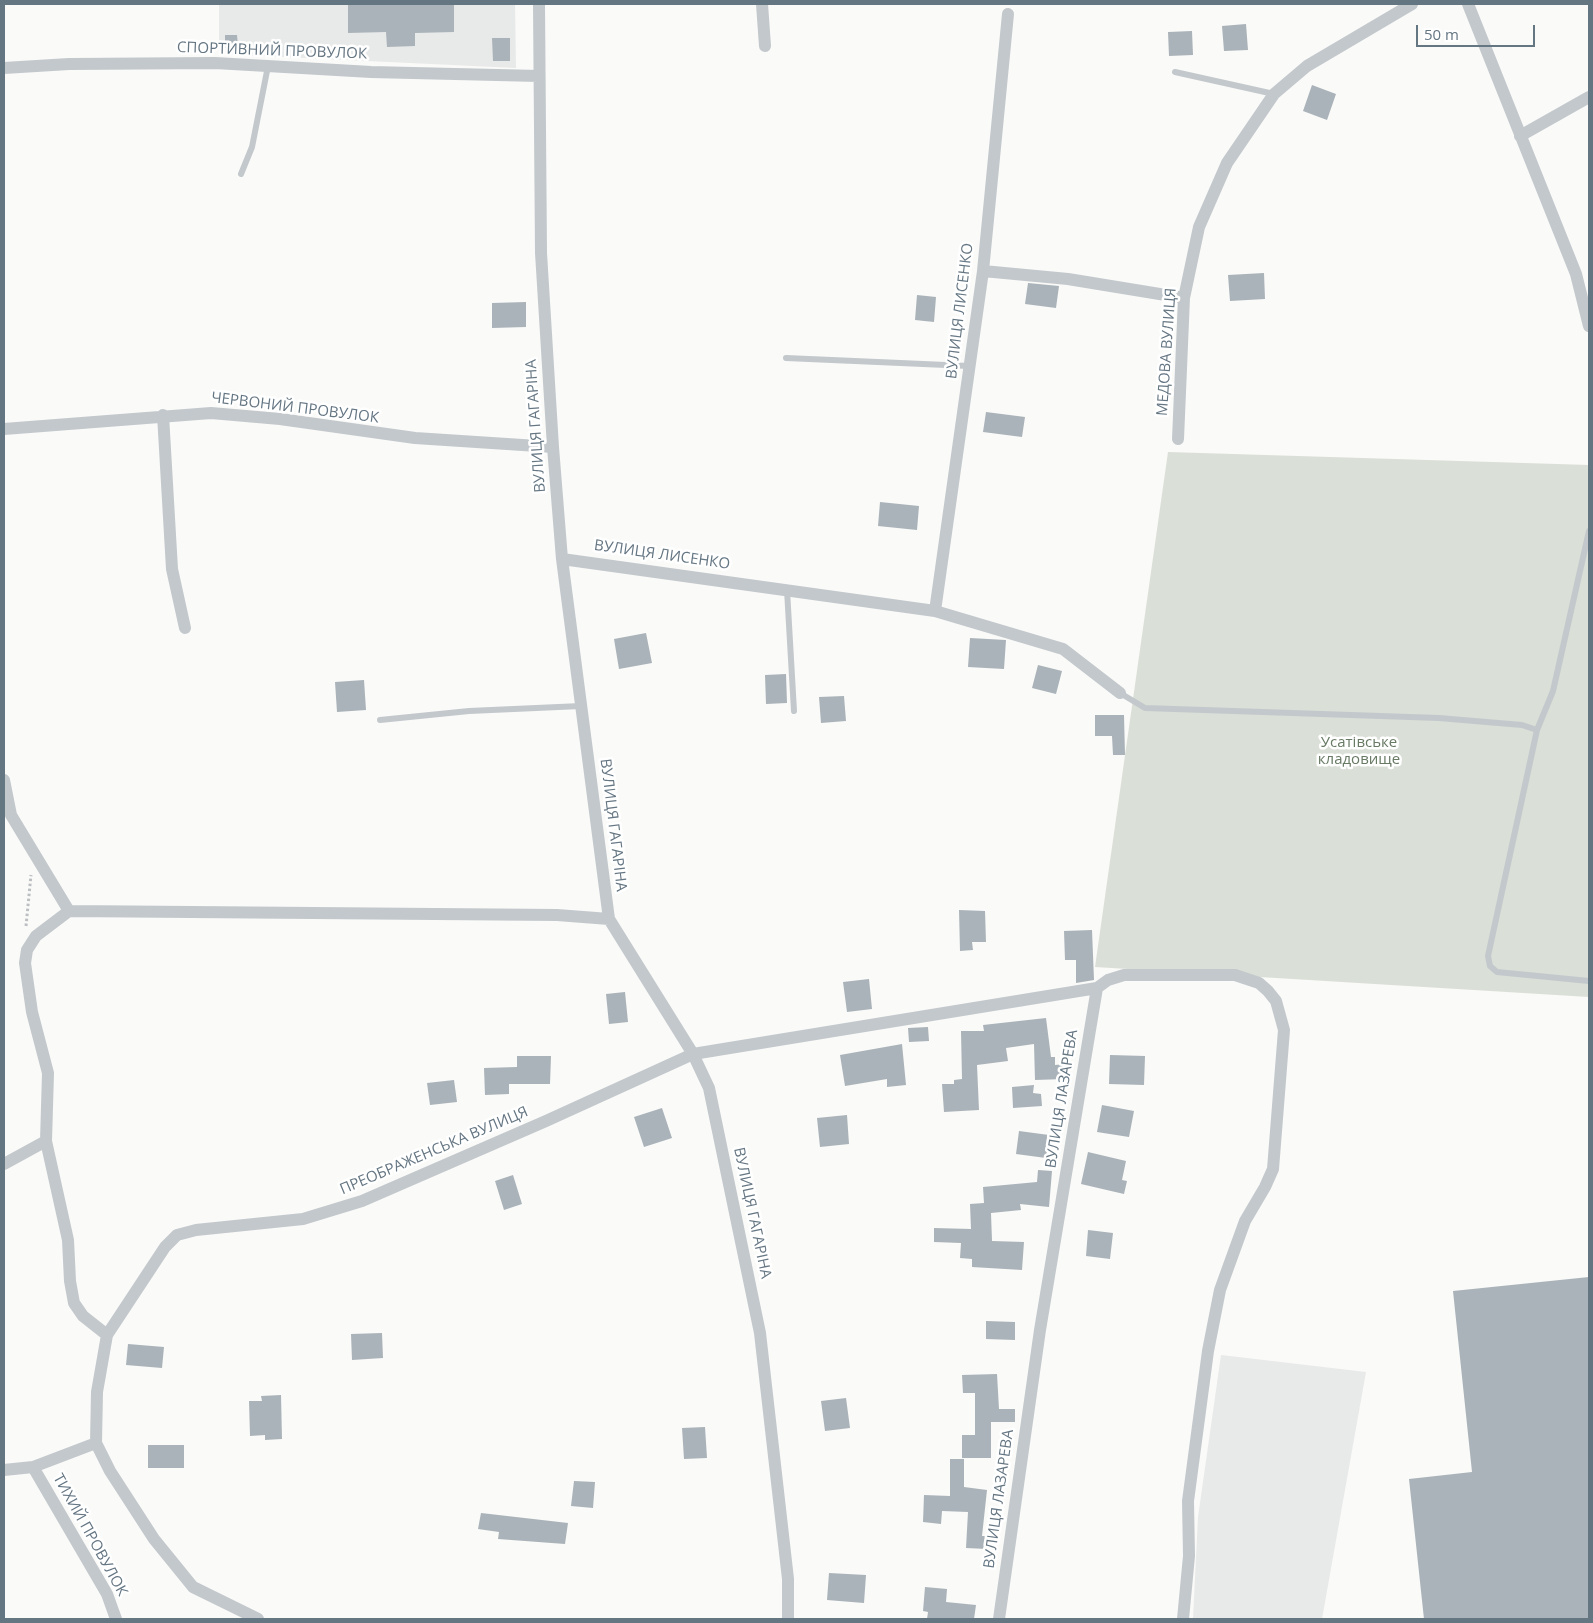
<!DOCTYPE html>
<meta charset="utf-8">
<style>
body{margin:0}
#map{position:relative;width:1593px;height:1623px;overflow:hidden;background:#fafaf8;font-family:"Open Sans",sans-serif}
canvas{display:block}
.frame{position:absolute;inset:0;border:5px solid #657683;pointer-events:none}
.scale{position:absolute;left:1416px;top:25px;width:119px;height:22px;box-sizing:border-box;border:2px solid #657683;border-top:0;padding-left:6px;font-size:15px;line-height:18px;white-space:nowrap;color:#657683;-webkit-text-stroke:4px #fff;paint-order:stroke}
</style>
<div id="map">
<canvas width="1593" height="1623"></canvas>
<div class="frame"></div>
<div class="scale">50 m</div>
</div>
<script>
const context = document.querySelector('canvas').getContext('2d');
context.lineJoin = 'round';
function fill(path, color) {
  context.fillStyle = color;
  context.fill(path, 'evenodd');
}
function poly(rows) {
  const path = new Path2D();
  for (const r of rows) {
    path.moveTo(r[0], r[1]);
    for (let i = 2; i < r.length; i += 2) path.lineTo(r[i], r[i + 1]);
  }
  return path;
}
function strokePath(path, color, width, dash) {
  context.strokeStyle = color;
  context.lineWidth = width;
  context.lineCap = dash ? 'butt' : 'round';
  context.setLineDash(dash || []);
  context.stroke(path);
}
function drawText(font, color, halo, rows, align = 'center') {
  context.font = font + ' "Open Sans",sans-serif';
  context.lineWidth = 5;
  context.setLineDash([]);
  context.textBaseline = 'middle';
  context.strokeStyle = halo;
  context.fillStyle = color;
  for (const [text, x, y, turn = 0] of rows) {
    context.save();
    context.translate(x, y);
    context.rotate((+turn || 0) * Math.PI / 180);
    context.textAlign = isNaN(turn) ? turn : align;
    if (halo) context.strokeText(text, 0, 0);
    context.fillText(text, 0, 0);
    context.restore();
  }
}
fill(poly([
 [219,4,515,4,516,68,219,54],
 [1221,1355,1366,1372,1322,1619,1193,1619,1198,1517]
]), '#e8e9e9');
fill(poly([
 [1168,452,1589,465,1589,997,1095,967]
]), '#dadfd7');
fill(poly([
 [348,4,454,4,454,32,415,33,415,46,387,47,386,32,348,33],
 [1246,24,1248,50,1224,51,1222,26],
 [1192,31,1193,55,1169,56,1168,32],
 [225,35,237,35,238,47,225,48],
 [492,38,510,38,510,61,493,61],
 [1312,85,1336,94,1327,120,1303,111],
 [1264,273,1265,299,1230,301,1228,275],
 [1028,283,1059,286,1056,308,1025,304],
 [917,295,936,297,934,322,915,320],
 [526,302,526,327,492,328,492,303],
 [986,412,1025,417,1022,437,983,432],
 [880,502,919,506,917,530,878,526],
 [646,633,652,663,619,669,614,639],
 [970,638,1006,640,1004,669,968,667],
 [1038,665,1062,671,1056,694,1032,688],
 [786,674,787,703,766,704,765,675],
 [364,680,366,710,337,712,335,682],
 [844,696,846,721,821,723,819,697],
 [1095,715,1124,715,1125,755,1113,755,1112,736,1095,736],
 [959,910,985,911,986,942,972,942,973,950,960,951],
 [1092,930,1094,980,1076,983,1076,960,1065,960,1064,931],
 [869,979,872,1009,847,1012,843,982],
 [625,992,628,1022,609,1024,606,994],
 [1046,1018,1051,1057,1055,1057,1055,1065,1065,1064,1065,1079,1035,1080,1034,1044,1006,1048,1008,1061,977,1065,979,1110,944,1112,942,1084,954,1084,954,1080,962,1079,961,1031,984,1031,983,1025],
 [928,1027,929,1041,909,1042,908,1028],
 [902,1044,906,1085,887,1087,887,1079,845,1086,840,1055],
 [1110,1055,1145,1056,1144,1085,1109,1084],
 [517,1056,551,1056,550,1084,509,1084,509,1094,485,1095,484,1068,517,1067],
 [454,1080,457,1102,430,1105,427,1083],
 [1034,1085,1033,1093,1041,1094,1042,1106,1013,1108,1012,1087],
 [1102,1105,1134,1111,1129,1137,1097,1132],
 [662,1108,672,1138,644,1147,634,1117],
 [847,1115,849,1144,820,1147,817,1118],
 [1019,1131,1049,1135,1046,1158,1016,1154],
 [1088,1152,1126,1161,1122,1180,1127,1181,1124,1194,1081,1184],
 [1038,1170,1052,1171,1049,1207,1020,1204,1021,1210,991,1213,992,1241,1024,1242,1022,1270,972,1267,972,1259,960,1258,961,1243,934,1242,934,1228,971,1229,970,1204,984,1203,983,1187,1037,1182],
 [513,1175,522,1204,504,1210,495,1181],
 [1088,1230,1113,1233,1110,1259,1086,1256],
 [1589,1277,1589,1619,1424,1619,1409,1479,1472,1472,1453,1291],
 [986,1321,1015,1322,1015,1340,986,1339],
 [382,1333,383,1358,352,1360,351,1334],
 [128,1344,164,1347,162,1368,126,1365],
 [997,1374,999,1409,1015,1409,1015,1422,991,1422,991,1458,962,1458,962,1435,975,1435,975,1393,963,1393,962,1375],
 [281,1395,282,1439,265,1440,265,1435,250,1436,249,1401,262,1401,261,1396],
 [846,1398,850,1428,825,1431,821,1401],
 [705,1427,707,1458,684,1459,682,1428],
 [148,1445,184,1445,184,1468,148,1468],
 [950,1459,964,1459,964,1487,987,1490,982,1536,988,1536,987,1549,966,1548,968,1512,942,1511,941,1524,923,1522,924,1495,950,1496],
 [574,1481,595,1482,593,1508,571,1506],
 [481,1513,568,1523,565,1544,498,1539,499,1532,478,1529],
 [829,1573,866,1575,864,1603,827,1600],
 [925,1587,947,1589,946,1602,976,1605,974,1619,927,1619,928,1612,923,1611]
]), '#aab3b9');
strokePath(poly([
 [26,926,31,875]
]), '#bbbfc2', 3, [2.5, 2.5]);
strokePath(poly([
 [1175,72,1274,94],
 [241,174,252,147,268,66],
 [786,358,969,366],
 [1589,531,1553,691,1537,730,1488,956,1490,966,1497,972,1589,981],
 [787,590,794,711],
 [1120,693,1145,708,1439,718,1522,725,1537,730],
 [380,720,469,711,581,706]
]), '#c3c8cc', 6);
strokePath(poly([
 [539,4,541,253,553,447,562,559,609,919,693,1054,709,1088,760,1333,788,1579,788,1619],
 [762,4,765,46],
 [1468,4,1576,274,1589,326],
 [4,68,69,64,215,63,371,72,539,76],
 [1520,136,1589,97],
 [983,271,1068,279,1184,298],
 [163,415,172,569,185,628],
 [4,429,211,413,280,419,415,438,553,447],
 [1178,439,1184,298,1199,227,1227,163,1274,94,1307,66,1412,4],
 [562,559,935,611,1063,649,1120,693],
 [935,611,983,271,1008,14],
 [4,780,11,815,69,911,36,936,27,950,25,963,32,1012,48,1073,46,1141,68,1240,70,1281,74,1303,83,1316,107,1335,97,1392,96,1443,110,1471,154,1539,193,1587,258,1619],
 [69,911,557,915,609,919],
 [1097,988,1108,980,1124,975,1235,975,1259,983,1268,991,1276,1001,1284,1030,1273,1169,1265,1187,1245,1221,1220,1290,1208,1351,1188,1501,1189,1556,1183,1619],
 [4,1164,46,1141],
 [107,1335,165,1247,177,1235,196,1230,303,1219,362,1201,546,1121,693,1054,1097,988,1040,1330,999,1619],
 [33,1467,107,1594,116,1619],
 [4,1470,33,1467,96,1443]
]), '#c3c8cc', 12);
drawText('15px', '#657683', '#fff', [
 ["СПОРТИВНИЙ ПРОВУЛОК",272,51,2],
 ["ВУЛИЦЯ ЛИСЕНКО",960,311,-83],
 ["МЕДОВА ВУЛИЦЯ",1167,352,-86],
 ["ЧЕРВОНИЙ ПРОВУЛОК",295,408,7],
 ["ВУЛИЦЯ ГАГАРІНА",536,426,-94],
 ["ВУЛИЦЯ ЛИСЕНКО",662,555,8],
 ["ВУЛИЦЯ ГАГАРІНА",613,825,83],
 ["ВУЛИЦЯ ЛАЗАРЕВА",1062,1099,-81],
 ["ПРЕОБРАЖЕНСЬКА ВУЛИЦЯ",434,1151,-23],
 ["ВУЛИЦЯ ГАГАРІНА",752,1213,78],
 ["ВУЛИЦЯ ЛАЗАРЕВА",999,1499,-82],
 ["ТИХИЙ ПРОВУЛОК",90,1535,61]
]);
drawText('15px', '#687a64', '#fff', [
 ["Усатівське",1359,743],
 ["кладовище",1359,760]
]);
</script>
